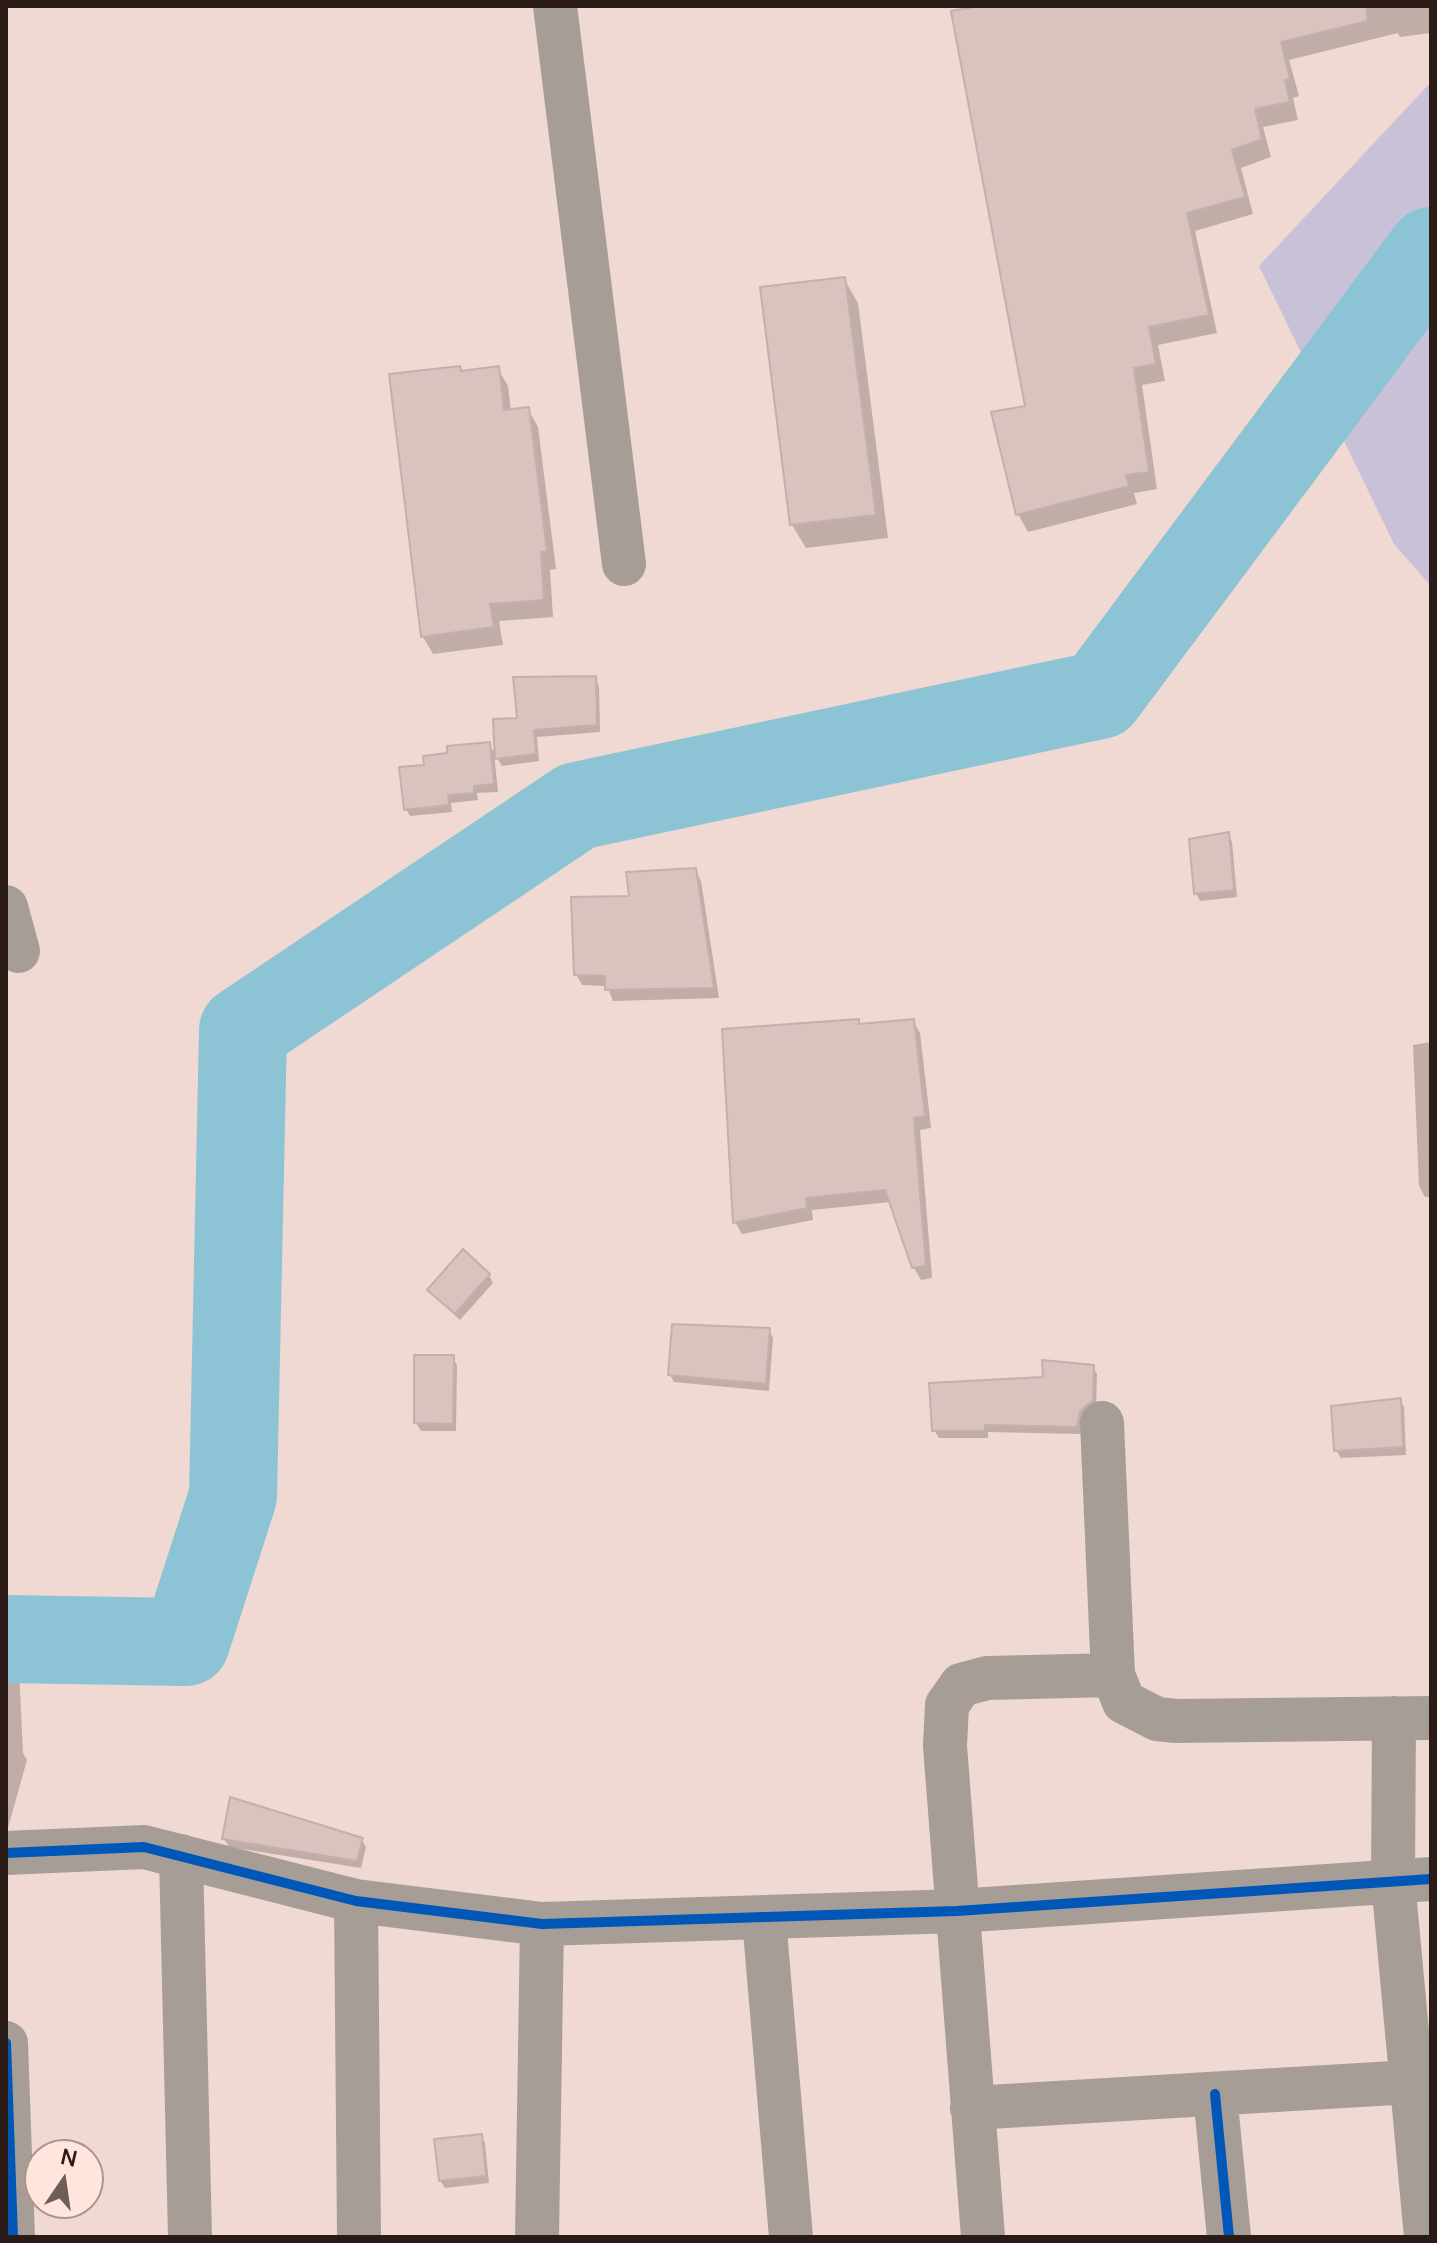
<!DOCTYPE html>
<style>
body{margin:0}
#map{position:relative;width:1437px;height:2243px;overflow:hidden;background:#f0d9d2;font-family:Manrope,sans-serif}
canvas{display:block}
.frame{position:absolute;inset:0;border:8px solid #2a1b16;pointer-events:none}
.north{position:absolute;left:24px;top:2139px;width:80px;height:80px;box-sizing:border-box;background:#ffe5dc;border:2px solid #aa948d;border-radius:50%;rotate:13deg;font-size:22px;font-weight:700;line-height:32px;text-align:center;color:#2a1b16}
.north::after{content:'';display:block;margin:auto;width:28px;height:36px;background:#6f5e58;clip-path:polygon(50% 0,100% 100%,50% 72%,0 100%)}
</style>
<div id="map">
<canvas width="1437" height="2243"></canvas>
<div class="frame"></div>
<div class="north">N</div>
</div>
<script>
const context = document.querySelector('canvas').getContext('2d');
context.lineJoin = 'round';
function fill(path, color) {
  context.fillStyle = color;
  context.fill(path, 'evenodd');
}
function poly(rows) {
  const path = new Path2D();
  for (const r of rows) {
    path.moveTo(r[0], r[1]);
    for (let i = 2; i < r.length; i += 2) path.lineTo(r[i], r[i + 1]);
  }
  return path;
}
function strokePath(path, color, width, dash) {
  context.strokeStyle = color;
  context.lineWidth = width;
  context.lineCap = dash ? 'butt' : 'round';
  context.setLineDash(dash || []);
  context.stroke(path);
}
fill(poly([
 [1431,82,1431,586,1394,544,1259,266]
]), '#c8c1d7');
fill(poly([
 [996,6,1431,6,1431,33,1400,37,1398,33,1289,60,1299,96,1293,98,1298,120,1263,127,1271,157,1241,168,1253,214,1195,231,1217,333,1158,345,1165,381,1142,385,1157,489,1134,493,1137,504,1028,532,1018,514,994,414,1027,408],
 [844,279,858,303,888,538,806,548,792,525],
 [498,369,508,386,511,411,528,409,538,427,556,569,550,570,553,617,499,621,503,645,433,654,423,637],
 [595,678,599,686,600,732,537,737,539,761,502,766,497,758],
 [489,744,494,752,498,792,477,793,478,800,451,803,452,812,410,816,406,809,426,766,449,754],
 [1228,834,1232,842,1237,897,1200,901,1196,893],
 [695,870,701,881,719,998,613,1001,607,986,582,985,576,974,631,898],
 [913,1021,920,1033,931,1128,920,1130,932,1278,921,1280,914,1268,891,1202,812,1210,813,1220,742,1234,735,1222,724,1030],
 [1431,1042,1431,1197,1425,1197,1419,1186,1413,1045],
 [489,1275,493,1283,460,1320,429,1290],
 [769,1330,773,1338,769,1391,674,1382,670,1375],
 [452,1357,457,1365,456,1431,421,1431,416,1423],
 [1093,1367,1097,1374,1096,1409,1081,1434,988,1432,988,1438,939,1438,934,1430,1045,1379],
 [1400,1400,1404,1407,1406,1455,1341,1458,1336,1450],
 [14,1661,19,1669,23,1753,27,1760,6,1835,6,1662],
 [224,1839,361,1839,366,1847,361,1868,229,1847],
 [481,2136,485,2143,489,2183,445,2188,440,2180]
]), '#0003');
strokePath(poly([
 [6,1639,186,1642,233,1496,243,1030,577,806,1100,695,1431,251]
]), '#8dc4d5', 88);
const building = poly([
 [981,6,1366,6,1368,21,1281,42,1290,79,1285,80,1290,102,1255,109,1262,139,1232,150,1245,197,1187,213,1209,315,1149,327,1156,364,1134,368,1149,472,1126,475,1129,486,1016,515,991,412,1025,406,951,11,981,6],
 [845,277,876,515,790,525,760,287,845,277],
 [460,366,461,371,499,366,504,410,529,407,547,551,541,552,544,600,490,604,494,627,421,637,389,374,460,366],
 [596,676,597,725,534,730,536,754,495,759,493,719,517,718,513,677,596,676],
 [490,742,494,784,474,786,474,793,448,795,449,805,404,810,399,767,424,765,423,756,447,753,447,746,490,742],
 [1229,832,1234,890,1194,894,1189,839,1229,832],
 [696,868,714,988,605,990,605,976,574,975,571,897,629,896,626,872,696,868],
 [859,1019,859,1024,914,1019,925,1116,914,1118,926,1266,912,1268,885,1190,806,1198,807,1208,733,1223,722,1029,859,1019],
 [463,1249,490,1274,455,1314,427,1290,463,1249],
 [672,1324,770,1328,766,1384,668,1375,672,1324],
 [414,1355,454,1355,453,1424,414,1423,414,1355],
 [1042,1360,1094,1365,1093,1400,1080,1411,1077,1427,985,1425,985,1431,932,1431,929,1383,1043,1377,1042,1360],
 [1401,1398,1403,1447,1334,1451,1331,1406,1401,1398],
 [230,1797,363,1838,357,1861,222,1839,230,1797],
 [482,2134,486,2176,439,2181,434,2139,482,2134]
]);
fill(building, '#dac2be');
strokePath(building, '#c2b0ad', 2);
strokePath(poly([
 [555,6,624,564],
 [6,907,18,951],
 [1102,1423,1113,1675,1124,1702,1157,1719,1176,1721,1431,1718],
 [1394,1718,1393,1881,1426,2237],
 [6,1853,144,1847,356,1901,542,1924,957,1911,1431,1879],
 [181,1856,190,2237],
 [356,1901,359,2237],
 [764,1919,791,2237],
 [6,2043,13,2237],
 [1215,2094,1229,2237],
 [972,2108,1411,2082],
 [537,2237,542,1924],
 [983,2237,945,1746,947,1705,961,1685,987,1678,1113,1675]
]), '#a69e96', 44);
strokePath(poly([
 [6,1853,144,1847,356,1901,542,1924,957,1911,1431,1879],
 [6,2043,13,2237],
 [1215,2094,1229,2237]
]), '#0057b8', 10);
</script>
